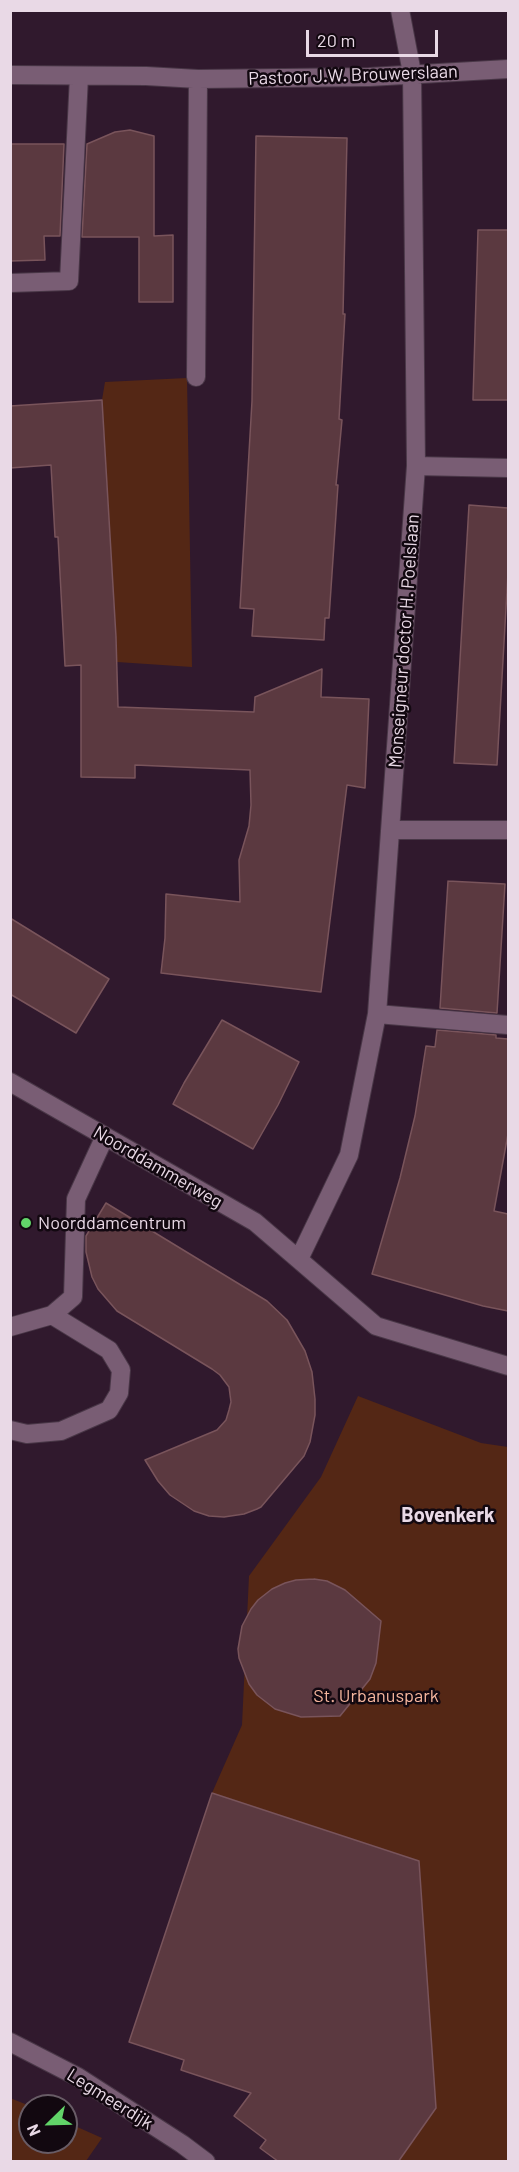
<!DOCTYPE html>
<style>
body{margin:0}
#map{position:relative;width:519px;height:2172px;overflow:hidden;background:#30192d;font-family:Barlow,sans-serif}
canvas{display:block}
.frame{position:absolute;inset:0;border:12px solid #e9d9e6;pointer-events:none}
.north{position:absolute;left:18px;top:2094px;width:60px;height:60px;box-sizing:border-box;background:#120810;border:2px solid #685c66;border-radius:50%;rotate:247deg;font-size:16px;font-weight:700;line-height:24px;text-align:center;color:#e9d9e6}
.north::after{content:'';display:block;margin:auto;width:21px;height:27px;background:#62d469;clip-path:polygon(50% 0,100% 100%,50% 72%,0 100%)}
.scale{position:absolute;left:306px;top:30px;width:132px;height:27px;box-sizing:border-box;border:3px solid #e9d9e6;border-top:0;padding-left:8px;font-size:18px;line-height:21px;white-space:nowrap;color:#e9d9e6;-webkit-text-stroke:4px #120810;paint-order:stroke}
</style>
<div id="map">
<canvas width="519" height="2172"></canvas>
<div class="frame"></div>
<div class="north">N</div>
<div class="scale">20 m</div>
</div>
<script>
const context = document.querySelector('canvas').getContext('2d');
context.lineJoin = 'round';
function fill(path, color) {
  context.fillStyle = color;
  context.fill(path, 'evenodd');
}
function poly(rows) {
  const path = new Path2D();
  for (const r of rows) {
    path.moveTo(r[0], r[1]);
    for (let i = 2; i < r.length; i += 2) path.lineTo(r[i], r[i + 1]);
  }
  return path;
}
function strokePath(path, color, width, dash) {
  context.strokeStyle = color;
  context.lineWidth = width;
  context.lineCap = dash ? 'butt' : 'round';
  context.setLineDash(dash || []);
  context.stroke(path);
}
function drawText(font, color, halo, rows, align = 'center') {
  context.font = font + ' Barlow,sans-serif';
  context.lineWidth = 5;
  context.setLineDash([]);
  context.textBaseline = 'middle';
  context.strokeStyle = halo;
  context.fillStyle = color;
  for (const [text, x, y, turn = 0] of rows) {
    context.save();
    context.translate(x, y);
    context.rotate((+turn || 0) * Math.PI / 180);
    context.textAlign = isNaN(turn) ? turn : align;
    if (halo) context.strokeText(text, 0, 0);
    context.fillText(text, 0, 0);
    context.restore();
  }
}
fill(poly([
 [187,378,192,667,117,662,102,400,105,382],
 [358,1396,481,1443,508,1447,508,2161,398,2161,436,2108,419,1861,212,1793,242,1725,249,1576,321,1477],
 [10,2098,30,2106,30,2142,66,2142,66,2122,102,2138,86,2161,11,2161]
]), '#542715');
const building = poly([
 [130,130,154,136,154,236,173,235,173,302,139,302,139,237,82,237,87,144,115,132,130,130],
 [256,136,347,138,343,314,345,314,339,419,342,420,336,485,338,485,329,618,325,618,324,640,252,636,254,609,240,608,252,401,256,136],
 [10,144,64,144,60,236,44,236,45,260,10,261,10,144],
 [478,230,508,230,508,400,473,400,478,230],
 [102,400,116,637,118,707,254,712,255,697,322,669,321,697,369,699,365,788,347,785,321,992,161,973,165,938,166,894,240,902,239,860,249,826,251,805,250,770,135,765,135,778,81,777,81,665,65,666,58,537,55,537,51,465,10,468,10,406,102,400],
 [469,505,508,508,508,573,497,765,454,763,469,505],
 [448,881,505,884,497,1013,440,1008,448,881],
 [10,918,109,979,76,1033,10,994,10,918],
 [222,1020,299,1062,278,1105,253,1149,173,1104,184,1083,222,1020],
 [437,1030,496,1035,496,1038,508,1039,508,1134,494,1211,508,1214,508,1311,483,1306,372,1274,400,1178,415,1116,426,1046,435,1047,437,1030],
 [106,1203,267,1301,287,1320,305,1351,312,1372,315,1399,315,1415,310,1442,304,1456,261,1507,257,1509,244,1514,224,1517,209,1516,194,1511,170,1495,158,1481,145,1460,217,1430,226,1420,229,1410,231,1402,229,1387,220,1375,212,1369,117,1311,98,1289,92,1277,86,1252,86,1236,106,1203],
 [314,1579,327,1581,345,1590,381,1621,376,1663,370,1679,340,1716,301,1717,275,1709,257,1695,249,1684,239,1658,238,1649,242,1626,251,1609,258,1600,272,1589,285,1583,296,1580,314,1579],
 [212,1793,419,1861,436,2108,398,2162,279,2162,260,2148,266,2140,234,2116,251,2093,181,2070,184,2060,129,2042,212,1793]
]);
fill(building, '#5b3940');
strokePath(building, '#79545b', 1.5);
const minor = poly([
 [10,75,146,76,198,79,369,77,508,69],
 [10,283,69,281,79,76],
 [196,377,198,79],
 [416,466,508,468],
 [391,830,508,830],
 [377,1014,508,1025],
 [10,1082,255,1222,376,1326,508,1366],
 [299,1259,349,1155,377,1014,416,466,412,73,400,10],
 [10,1327,52,1315,73,1297,76,1199,105,1136],
 [10,1430,27,1434,61,1431,109,1410,119,1393,121,1370,109,1350,52,1315],
 [10,2042,78,2077,182,2144,206,2162]
]);
strokePath(minor, '#493747', 20);
strokePath(minor, '#795d74', 18);
for (const [x, y, r, color] of [
 [26,1223,6,"#62d469"]
]) {
  const dot = new Path2D();
  dot.arc(x, y, r, 0, 2 * Math.PI);
  context.fillStyle = color;
  context.fill(dot);
  strokePath(dot, '#120810', 2);
}
drawText('18px', '#e9d9e6', '#120810', [
 ["Pastoor J.W. Brouwerslaan",353,75,-2],
 ["Monseigneur doctor H. Poelslaan",404,641,-86],
 ["Noorddammerweg",158,1167,30],
 ["Legmeerdijk",110,2099,32]
]);
drawText('18px', '#e9d9e6', '#120810', [
 ["Noorddamcentrum",38,1223]
], 'left');
drawText('18px', '#f5b59d', '#120810', [
 ["St. Urbanuspark",376,1696]
]);
drawText('bold 20px', '#e9d9e6', '#120810', [
 ["Bovenkerk",448,1515]
]);
</script>
